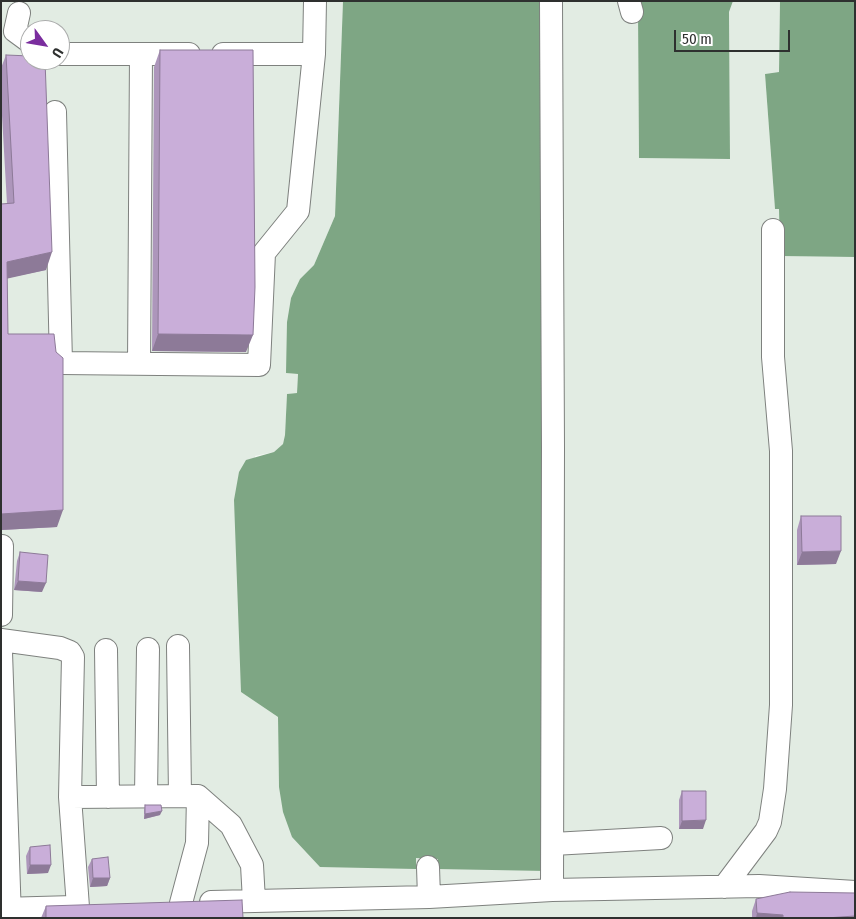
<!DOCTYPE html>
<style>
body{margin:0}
#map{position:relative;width:856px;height:919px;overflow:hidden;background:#f4f8f4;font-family:"Fira Sans Condensed",sans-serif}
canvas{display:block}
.frame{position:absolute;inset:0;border:2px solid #2e302f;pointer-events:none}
.north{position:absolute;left:20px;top:20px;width:50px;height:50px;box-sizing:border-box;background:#fff;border:1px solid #abacac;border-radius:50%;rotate:122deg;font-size:14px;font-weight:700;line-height:20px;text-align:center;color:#2e302f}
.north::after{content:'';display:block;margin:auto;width:18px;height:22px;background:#7a2d9e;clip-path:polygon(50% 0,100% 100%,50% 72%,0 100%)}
.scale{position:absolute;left:674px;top:30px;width:116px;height:22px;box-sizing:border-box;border:2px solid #2e302f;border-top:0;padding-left:6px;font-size:15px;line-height:18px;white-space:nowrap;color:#2e302f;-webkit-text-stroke:4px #fff;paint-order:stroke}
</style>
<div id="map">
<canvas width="856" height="919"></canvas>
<div class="frame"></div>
<div class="north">U</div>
<div class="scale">50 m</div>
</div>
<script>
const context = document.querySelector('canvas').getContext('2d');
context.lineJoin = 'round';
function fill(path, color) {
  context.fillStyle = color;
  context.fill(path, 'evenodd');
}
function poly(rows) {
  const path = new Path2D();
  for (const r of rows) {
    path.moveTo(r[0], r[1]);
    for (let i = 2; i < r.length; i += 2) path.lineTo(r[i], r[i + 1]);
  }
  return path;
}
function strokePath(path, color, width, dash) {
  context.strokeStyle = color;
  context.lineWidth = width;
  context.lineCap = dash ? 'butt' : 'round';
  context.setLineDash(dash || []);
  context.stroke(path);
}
fill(poly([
 [1,1,343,1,335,216,314,265,300,279,291,298,287,322,287,373,298,374,297,393,287,394,285,435,283,444,274,452,255,456,241,692,278,717,279,787,416,869,416,858,438,858,437,869,545,1,635,1,638,12,639,158,730,159,729,12,733,1,780,1,779,72,765,74,775,209,779,209,780,256,855,257,855,918,1,918],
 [30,30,60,30,60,60,30,60]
]), '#e2ece3');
fill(poly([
 [343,1,545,1,547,871,437,869,438,859,416,858,416,869,320,867,292,837,283,812,279,787,278,717,241,692,234,500,239,472,246,460,274,452,283,444,285,435,287,394,297,393,298,374,286,373,287,322,291,298,300,279,314,265,335,216],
 [635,1,733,1,729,12,730,159,639,158,638,12],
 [780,1,855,1,855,257,780,256,779,209,775,209,765,74,779,72]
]), '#7ea684');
const minor = poly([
 [551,1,553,448,552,890],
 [629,1,632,12],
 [19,13,15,31,30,42],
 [60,54,189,54],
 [223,54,314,54],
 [55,112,61,363,259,365,264,253,298,211,314,54,315,1],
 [139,364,141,54],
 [1,615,2,546],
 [1,640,60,648,70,652,73,657,70,797,78,907],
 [178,646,180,796],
 [106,650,108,797],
 [1,652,10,918],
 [146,796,148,649],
 [70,797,198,796,231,825,252,865,254,901],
 [553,844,661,838],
 [428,867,429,897],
 [724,887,766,831,770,822,775,789,781,705,781,451,773,357,773,230],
 [211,902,429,897,552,890,759,886,855,892],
 [181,903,197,843,198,796],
 [1,909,74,907]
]);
strokePath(minor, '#7e817e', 24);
strokePath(minor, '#fff', 22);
fill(poly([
 [160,50,246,352,152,351,154,67],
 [6,55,46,270,7,278,8,334,57,527,1,530,7,204,1,98,1,68],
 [801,516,836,564,797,565,797,530],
 [20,552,42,592,14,590,17,561],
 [682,791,703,829,679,829,679,800],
 [145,805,160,815,144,819,144,810],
 [30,847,48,873,27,874,26,856],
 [92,859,110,878,107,886,90,887,88,867],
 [756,899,854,918,752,918,752,911],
 [46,906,243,918,41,918]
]), '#ad96bb');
fill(poly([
 [52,252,46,270,1,280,7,262],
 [158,334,253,335,246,352,152,351],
 [63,510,57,527,1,530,1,514],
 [841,551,836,564,797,565,802,552],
 [18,581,46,583,42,592,14,590],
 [162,811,160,815,144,819,145,814],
 [706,820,703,829,679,829,682,821],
 [30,865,51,865,48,873,27,874],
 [93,878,110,878,107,886,90,887],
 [757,913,783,915,782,918,756,918],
 [855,916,854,918,826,918]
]), '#8d7a98');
const building = poly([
 [160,50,253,50,255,287,253,335,158,334,160,50],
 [6,55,30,56,30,60,45,60,52,252,7,262,8,334,54,334,56,352,63,358,63,510,1,514,1,204,14,203,6,55],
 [801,516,841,516,841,551,802,552,801,516],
 [20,552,48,555,46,583,18,581,20,552],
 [682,791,706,791,706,820,682,821,682,791],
 [145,805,161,805,162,811,145,814,145,805],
 [50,845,51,865,30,865,30,847,50,845],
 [108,857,110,878,93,878,92,859,108,857],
 [790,892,855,893,855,916,826,918,783,918,783,915,757,913,756,899,790,892],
 [242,900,243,918,46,918,46,906,242,900]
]);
fill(building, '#c9aed9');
strokePath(building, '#8d7a98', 1);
</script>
